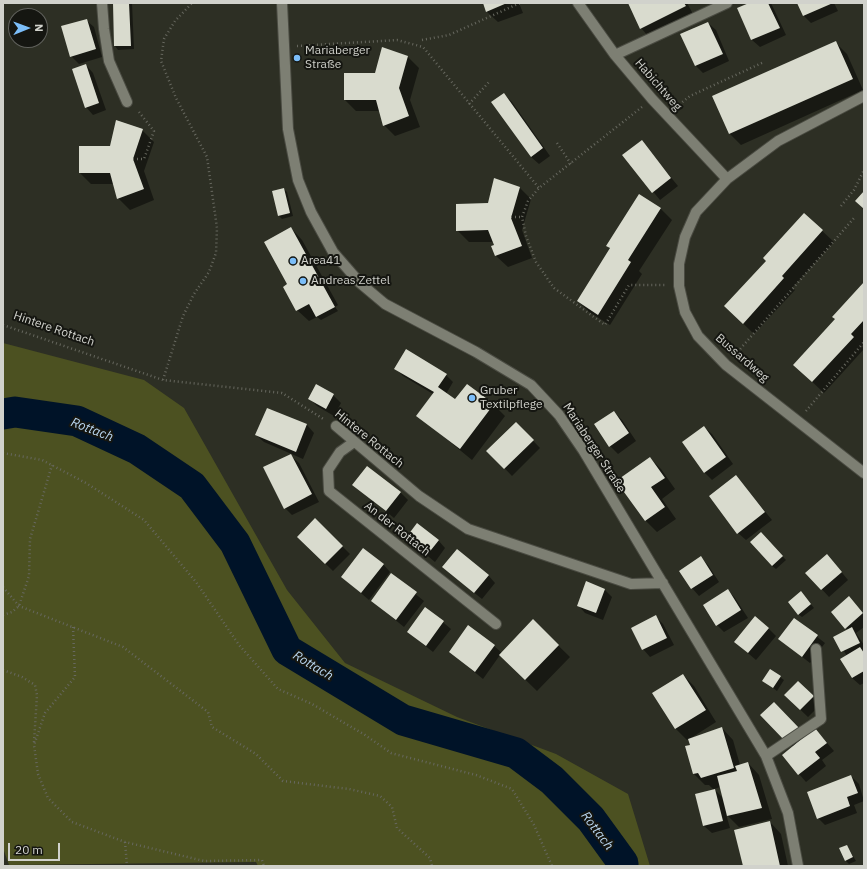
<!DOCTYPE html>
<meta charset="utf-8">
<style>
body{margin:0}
#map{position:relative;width:867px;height:869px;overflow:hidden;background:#2d2f24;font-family:"IBM Plex Sans",sans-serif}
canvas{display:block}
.frame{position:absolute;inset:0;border:4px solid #d1d2cc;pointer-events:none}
.north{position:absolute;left:8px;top:8px;width:40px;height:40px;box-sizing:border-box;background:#151611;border:1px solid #60615c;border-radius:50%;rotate:89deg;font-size:11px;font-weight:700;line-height:16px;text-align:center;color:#d1d2cc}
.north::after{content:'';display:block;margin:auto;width:14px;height:18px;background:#7cbef9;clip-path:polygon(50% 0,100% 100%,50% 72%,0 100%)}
.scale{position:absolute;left:8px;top:843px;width:52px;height:18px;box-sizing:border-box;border:2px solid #d1d2cc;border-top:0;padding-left:5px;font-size:12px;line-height:14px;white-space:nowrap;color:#d1d2cc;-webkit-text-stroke:3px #151611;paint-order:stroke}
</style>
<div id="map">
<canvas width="867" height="869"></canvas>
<div class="frame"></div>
<div class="north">N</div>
<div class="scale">20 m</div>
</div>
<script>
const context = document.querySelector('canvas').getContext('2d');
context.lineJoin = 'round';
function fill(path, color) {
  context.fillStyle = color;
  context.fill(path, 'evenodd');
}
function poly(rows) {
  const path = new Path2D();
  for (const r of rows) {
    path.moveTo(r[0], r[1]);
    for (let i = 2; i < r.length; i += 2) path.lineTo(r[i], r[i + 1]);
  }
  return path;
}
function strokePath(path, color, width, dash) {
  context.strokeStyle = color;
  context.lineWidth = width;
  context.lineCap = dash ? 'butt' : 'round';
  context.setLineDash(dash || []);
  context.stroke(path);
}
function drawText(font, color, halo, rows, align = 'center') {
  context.font = font + ' "IBM Plex Sans",sans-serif';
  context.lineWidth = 4;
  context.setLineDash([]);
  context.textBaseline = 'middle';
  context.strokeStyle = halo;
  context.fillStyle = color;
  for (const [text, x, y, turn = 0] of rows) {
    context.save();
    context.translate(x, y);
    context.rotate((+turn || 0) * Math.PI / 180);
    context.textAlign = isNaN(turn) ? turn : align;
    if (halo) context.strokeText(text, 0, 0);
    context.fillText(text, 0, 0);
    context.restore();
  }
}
fill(poly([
 [3,343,144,380,184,408,287,590,345,663,457,717,556,754,628,794,650,866,258,866,256,862,9,865,3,848]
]), '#4c5121');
fill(poly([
 [114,3,132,3,134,49,118,50,115,46],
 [484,3,519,3,523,13,498,22,486,11],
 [629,3,687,3,693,14,648,36,641,28],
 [751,3,771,3,786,35,760,47,752,40,738,9],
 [798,3,834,3,838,11,811,23,804,16],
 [86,20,94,27,102,57,79,64,71,56],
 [708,23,716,30,729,61,703,73,696,66],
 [836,43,847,54,863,90,741,145,729,133],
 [408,57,419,68,410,100,420,127,395,136,384,125,381,111,356,111,345,100],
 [86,65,93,73,106,110,93,115,86,107],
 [504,94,512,102,550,156,539,164,531,157],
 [142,130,154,142,144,171,154,200,130,210,118,198,114,184,91,184,80,173,111,147],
 [641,141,678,186,660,200,623,155],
 [495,179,520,188,531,199,522,230,532,258,508,267,496,256,493,247,495,246,493,242,469,242,457,230,489,204,493,190,492,188],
 [284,189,287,192,293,216,282,219,278,215],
 [660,208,672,220,639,271,642,274,610,325,589,312,578,301,610,249,608,246],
 [804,214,834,242,792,288,795,290,754,334,725,306,767,261],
 [291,228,302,240,338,305,335,307,338,311,321,320,317,317,309,321,297,310,289,285],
 [864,283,864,344,862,346,864,349,824,393,806,376,836,319],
 [396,369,446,375,453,382,446,394,455,401,467,385,494,405,505,416,472,460,417,415,433,394,403,376],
 [333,395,341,403,334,416,317,406,309,398],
 [267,409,307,425,314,433,303,459,264,442,256,435],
 [614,412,622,420,636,441,618,454,610,446],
 [516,423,540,448,512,476,488,451],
 [704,427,712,434,733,464,712,480,704,472],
 [291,456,299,463,319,502,292,515,285,508],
 [650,458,661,469,675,489,662,499,676,519,657,532,646,521,618,481],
 [736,476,772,520,746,540,738,533],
 [354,485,400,492,408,500,394,518],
 [315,519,350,554,333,571,298,537],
 [764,537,786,560,776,569,772,566],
 [406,538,438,540,445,548,435,562],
 [701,558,708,565,719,582,699,596,692,588],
 [834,563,848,580,829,597,807,573],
 [383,564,390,572,369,600,342,577],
 [451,574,488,575,495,583,482,599],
 [392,575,424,601,404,627,372,601],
 [605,590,612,597,603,620,585,613,578,605],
 [728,590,735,598,748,618,724,632,717,625],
 [804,596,814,608,802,617,798,614],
 [849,598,864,614,864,627,856,633,864,645,864,683,860,685,852,678,842,659,847,656,835,637,848,630,832,612],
 [426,608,451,629,433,652,408,632],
 [656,617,663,624,674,645,650,657,643,649],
 [794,619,825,643,810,663,779,639],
 [533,621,570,657,537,691,500,655,483,679,450,652,494,646,502,653],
 [768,628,776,636,756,660,735,642],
 [770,670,784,680,777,691,764,681],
 [683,675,694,686,716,722,691,738,722,728,733,740,740,765,748,763,759,775,772,819,739,827,726,814,730,828,712,833,704,826,696,795,714,790,709,785,705,785,694,774,687,747,691,745,689,739,687,740,676,729,653,693],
 [720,787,724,799,714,789],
 [798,682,820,705,808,717,785,695],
 [774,703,806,736,815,729,834,751,822,760,826,766,806,782,799,774,793,747,762,715],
 [851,776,859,784,864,801,854,805,857,813,825,825,818,818],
 [770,822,781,834,788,866,744,866],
 [847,846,856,861,849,864,845,860]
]), '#0007');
strokePath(poly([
 [3,414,15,412,77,421,137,449,192,486,235,543,287,650,403,720,516,753,552,780,591,819,623,863,623,866]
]), '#001328', 31);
fill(poly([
 [113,3,129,3,131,46,114,46],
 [483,3,507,3,486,12],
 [628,3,684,3,686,6,640,29],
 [749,3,768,3,780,28,751,40,737,8],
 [797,3,833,3,803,16],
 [87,19,96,49,70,57,61,26],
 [708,22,723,54,695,66,680,34],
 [836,41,853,79,729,134,712,96],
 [382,47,408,56,399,88,409,116,383,126,376,100,344,100,344,73,375,73],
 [86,64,99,103,85,108,72,69],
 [504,93,543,148,531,157,491,102],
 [116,120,143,129,133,159,144,189,117,199,110,173,79,173,79,146,110,146],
 [642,140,671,178,652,193,622,155],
 [494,178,520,187,511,218,522,246,495,256,491,246,494,245,488,230,456,231,456,204,488,203],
 [284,188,290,213,278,216,272,191],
 [864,191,864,209,855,201],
 [639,194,661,208,628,260,631,262,598,315,577,301,610,248,606,246],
 [804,213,823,230,782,276,784,278,743,324,724,306,766,261,763,258],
 [291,227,335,307,316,317,309,304,296,311,283,287,287,284,264,242],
 [864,282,864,320,851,334,854,337,812,382,793,365,835,319,832,317],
 [406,349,447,374,438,387,455,399,467,384,494,404,460,449,416,416,434,392,394,369],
 [316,384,334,394,326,409,308,399],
 [267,408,307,424,296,452,255,435],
 [614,411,629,433,609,447,594,424],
 [516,422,534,440,504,469,486,451],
 [704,426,726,457,704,473,682,442],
 [291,454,312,494,284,509,263,467],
 [650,457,665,478,651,487,665,507,645,521,616,481],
 [367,466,401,492,386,511,352,485],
 [736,475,765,512,737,534,709,496],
 [315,518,343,546,325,564,297,537],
 [417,523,439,540,427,555,405,539],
 [761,532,783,556,772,566,750,542],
 [363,548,384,564,361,593,341,577],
 [457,549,489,575,474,593,442,567],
 [827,554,842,572,821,590,805,573],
 [701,556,713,575,691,589,679,571],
 [391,573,417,592,396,620,371,601],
 [586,581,605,589,596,613,577,606],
 [728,589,741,610,716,626,703,605],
 [801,591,811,604,798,615,788,602],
 [849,596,863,613,845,629,831,612],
 [425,607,444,621,426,646,407,632],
 [656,615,667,638,642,650,631,628],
 [755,616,769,628,748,653,734,642],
 [794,618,818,635,802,657,778,639],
 [533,619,559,645,525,680,499,655],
 [468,625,495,645,475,672,449,652],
 [852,627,860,643,841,652,833,637],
 [860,647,864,653,864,671,852,678,840,659],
 [770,669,781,676,773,688,762,681],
 [683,674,706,710,675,729,652,693],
 [798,681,814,696,800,710,784,695],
 [774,702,800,729,786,742,760,715],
 [722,727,734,768,701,778,698,773,693,774,685,746,690,745,688,739],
 [815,728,827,743,815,752,820,758,798,775,782,755],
 [748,762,762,808,727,816,717,776,737,771,735,766],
 [851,775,858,793,847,797,850,806,817,819,807,792],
 [715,789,723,821,703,826,695,794],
 [770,821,780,866,743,866,734,830],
 [847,845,853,857,845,861,839,848]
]), '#d9dbce');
const minor = poly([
 [102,3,104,29,109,61,127,102],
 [282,3,288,129,298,180,311,212,333,252,360,283,385,304,476,352,531,385,559,415,583,450,766,756,788,813,798,866],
 [578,3,615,55,652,99,727,179],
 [615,55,727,3],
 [864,96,778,141,727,179,696,212,685,237,679,264,679,286,685,312,698,336,726,365,864,473],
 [336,426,419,496,468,529,631,584,663,583],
 [354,442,340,452,328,470,329,491,496,624],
 [766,756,821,719,816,649]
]);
strokePath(minor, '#4a4b42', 12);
strokePath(poly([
 [422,40,449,35,520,3],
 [297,46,397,40,423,47,539,188],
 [469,104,489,82],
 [642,107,539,188,528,201,522,217,526,236,536,262,554,288,605,325,629,285,667,285],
 [676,107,690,96,764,62],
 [557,143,571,164],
 [133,159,144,159,154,131,139,112],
 [841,206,854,190,864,170],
 [511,217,522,217],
 [3,325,163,380,282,393,325,420],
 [735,355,854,218],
 [163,380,183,316,194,294,209,272,216,253,217,228,207,157,176,98,161,61,164,39,175,21,192,3],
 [806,411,864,342],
 [3,453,42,460,86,483,144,520,196,582,239,645,278,689,312,704,365,735,391,753,476,775,512,789,534,825,552,866],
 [3,587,19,606,123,647,208,712,212,727,256,754,283,781,349,789,380,796,392,807,397,828,430,858,432,866],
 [3,615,12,612,19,606,29,576,30,539,52,465],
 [73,627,75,677,45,713,34,745,38,774,48,798,72,822,125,842,204,861,262,860,264,866],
 [3,670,22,677,35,685,37,695,34,742],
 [125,842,127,866]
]), '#67685f', 2.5, [1, 3]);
strokePath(minor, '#7d7f73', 10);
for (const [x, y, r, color] of [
 [297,58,4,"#7cbef9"],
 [293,261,4,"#7cbef9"],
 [303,281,4,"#7cbef9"],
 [472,398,4,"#7cbef9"]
]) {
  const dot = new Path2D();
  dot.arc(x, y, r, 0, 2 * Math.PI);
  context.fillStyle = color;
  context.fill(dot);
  strokePath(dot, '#151611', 1.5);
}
drawText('12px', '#d1d2cc', '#151611', [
 ["Mariaberger",305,51],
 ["Straße",305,65],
 ["Area41",301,261],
 ["Andreas Zettel",311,281],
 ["Gruber",480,391],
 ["Textilpflege",480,405]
], 'left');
drawText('12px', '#d1d2cc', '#151611', [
 ["Habichtweg",658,85,49],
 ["Hintere Rottach",54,329,19],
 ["Bussardweg",742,358,41],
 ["Hintere Rottach",369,439,39],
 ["Mariaberger Straße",594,448,57],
 ["An der Rottach",397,529,38]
]);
drawText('italic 13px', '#bad7f1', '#151611', [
 ["Rottach",92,430,21],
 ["Rottach",313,666,31],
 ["Rottach",597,831,53]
]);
</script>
